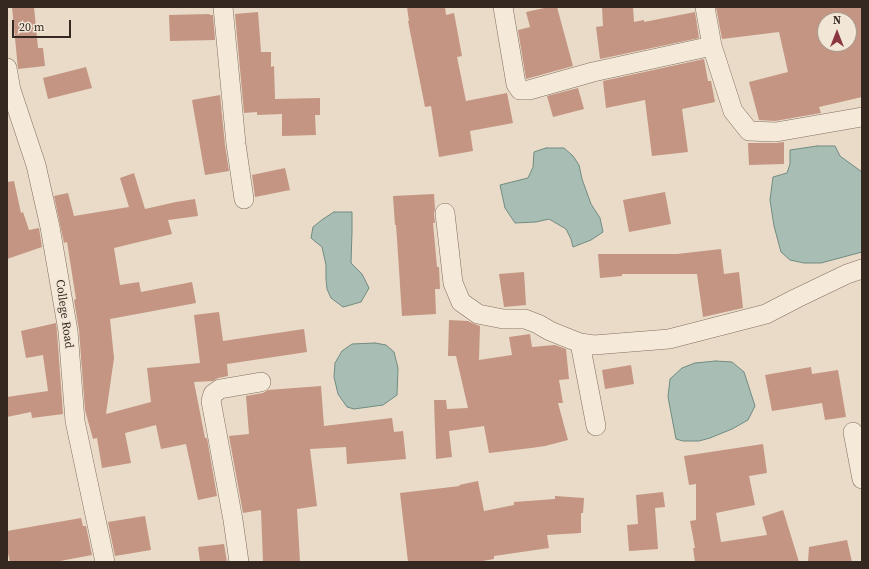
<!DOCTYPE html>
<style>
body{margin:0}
#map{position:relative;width:869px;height:569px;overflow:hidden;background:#e9dbc8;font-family:"Source Serif 4",serif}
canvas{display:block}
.frame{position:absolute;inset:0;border:8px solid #352821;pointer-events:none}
.north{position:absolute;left:817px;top:12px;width:40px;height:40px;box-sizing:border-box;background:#f2e6d7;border:1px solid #a69a8e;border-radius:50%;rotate:0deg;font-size:11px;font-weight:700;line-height:16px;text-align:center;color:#352821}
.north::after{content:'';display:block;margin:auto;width:14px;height:18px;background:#8c3641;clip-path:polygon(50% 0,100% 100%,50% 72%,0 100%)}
.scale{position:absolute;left:12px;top:20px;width:59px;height:18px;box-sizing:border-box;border:2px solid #352821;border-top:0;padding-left:5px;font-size:12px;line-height:14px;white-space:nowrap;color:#352821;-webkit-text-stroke:3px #f2e6d7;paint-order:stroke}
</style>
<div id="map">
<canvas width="869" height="569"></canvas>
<div class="frame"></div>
<div class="north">N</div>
<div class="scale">20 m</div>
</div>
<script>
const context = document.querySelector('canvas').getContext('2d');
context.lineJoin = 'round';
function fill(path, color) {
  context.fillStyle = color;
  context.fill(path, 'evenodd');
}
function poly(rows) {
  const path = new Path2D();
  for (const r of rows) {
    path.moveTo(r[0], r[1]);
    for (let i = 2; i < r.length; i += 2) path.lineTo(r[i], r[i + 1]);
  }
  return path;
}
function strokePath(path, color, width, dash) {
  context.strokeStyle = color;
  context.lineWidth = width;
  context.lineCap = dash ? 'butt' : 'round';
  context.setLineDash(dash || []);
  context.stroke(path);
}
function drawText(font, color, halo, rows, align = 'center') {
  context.font = font + ' "Source Serif 4",serif';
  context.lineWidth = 3.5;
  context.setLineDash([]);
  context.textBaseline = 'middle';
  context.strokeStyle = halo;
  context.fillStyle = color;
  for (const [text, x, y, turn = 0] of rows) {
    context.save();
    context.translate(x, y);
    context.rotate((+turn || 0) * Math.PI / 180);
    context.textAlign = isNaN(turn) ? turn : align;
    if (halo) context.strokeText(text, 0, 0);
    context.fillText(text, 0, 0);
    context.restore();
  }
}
const water = poly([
 [817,146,835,146,840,156,862,172,862,252,821,263,804,263,790,260,781,252,774,226,770,200,773,177,787,173,790,164,790,150,817,146],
 [546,148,564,148,573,156,579,165,582,179,591,204,600,218,603,232,591,240,573,247,571,239,566,229,549,219,536,222,515,223,505,208,500,185,528,178,533,167,534,152,546,148],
 [334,212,352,212,352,232,351,263,362,274,369,288,361,302,343,307,331,298,327,289,326,279,326,265,322,247,311,238,313,227,323,219,334,212],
 [375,343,386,345,394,352,398,368,397,395,383,405,354,409,347,407,338,394,334,377,335,363,342,351,352,344,375,343],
 [716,361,732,362,744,372,755,406,748,420,732,429,710,438,699,441,683,441,676,439,668,397,670,379,682,368,695,363,716,361]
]);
fill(water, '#a8beb5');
strokePath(water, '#708b81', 1);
fill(poly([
 [12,7,34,7,38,48,43,48,45,66,18,69],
 [407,7,445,7,446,15,454,13,462,56,457,57,466,101,507,93,513,123,470,131,473,151,439,157,431,106,425,107,408,21,409,21],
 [549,7,557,7,573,66,526,79,518,30,530,27,526,12],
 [602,7,633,7,634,22,644,20,644,22,695,12,699,38,600,59,596,27,603,26],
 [716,7,862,7,862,97,819,107,821,113,775,121,759,120,749,82,788,72,779,32,722,39],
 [825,20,849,20,849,44,825,44],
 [258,12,261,52,271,52,271,67,274,66,275,99,320,98,320,115,315,115,316,135,282,136,282,114,257,115,257,112,244,113,235,14],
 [209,14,210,15,213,15,215,40,170,41,169,15],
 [704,59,708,81,711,81,715,102,682,109,688,152,652,156,645,100,606,108,603,81],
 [86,67,92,88,48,99,43,78],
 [578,88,584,109,553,117,547,96],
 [220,95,225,145,229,171,205,175,192,100],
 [784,142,784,164,749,165,748,143,776,143],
 [285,168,290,190,255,197,252,175],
 [134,173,145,209,176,202,195,199,198,216,168,220,172,234,114,248,120,285,139,282,141,292,192,282,196,303,110,319,114,358,106,414,151,402,147,368,200,363,194,315,219,312,223,341,304,329,307,352,227,364,228,376,218,378,213,381,194,382,205,438,207,438,217,496,198,500,186,444,161,449,156,425,125,433,131,463,102,468,97,438,93,439,85,410,79,330,74,300,76,299,67,242,64,243,54,196,68,193,74,216,129,207,120,178],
 [14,181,21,213,23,212,29,230,39,228,42,247,7,259,7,182],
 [665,192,671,224,629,232,623,200],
 [434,194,435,209,434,214,435,223,433,223,437,267,439,267,440,289,435,289,436,314,402,316,398,254,396,225,395,225,393,196],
 [721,249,724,274,739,272,743,308,703,317,697,274,622,274,622,276,600,278,598,254,677,254],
 [524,272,526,305,504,307,499,274],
 [449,320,468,321,472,323,480,326,479,360,512,355,509,337,530,334,532,347,555,345,566,349,569,379,559,380,563,403,558,403,568,440,545,446,531,448,489,453,484,426,449,431,452,457,436,459,434,400,446,400,447,409,468,408,456,356,448,356],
 [56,323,57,332,63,414,32,418,31,412,7,417,7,397,48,391,43,355,26,358,21,331],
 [631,365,634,384,605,389,602,370],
 [811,367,812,374,838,370,846,417,825,420,822,403,772,411,765,375],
 [321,386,324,426,392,418,394,432,403,431,406,459,347,464,346,447,310,449,317,506,297,509,300,562,263,562,261,510,243,513,229,436,249,434,246,396,263,393,268,390],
 [763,444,767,473,749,476,755,505,716,513,721,542,767,535,762,517,783,510,799,562,695,562,693,548,695,548,690,521,696,520,696,484,689,485,684,456],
 [478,481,484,511,514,505,514,502,555,499,555,496,584,498,583,513,581,513,581,533,547,535,549,548,494,556,494,559,477,562,408,562,400,493,460,486,459,485],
 [663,492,665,507,655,508,658,549,629,551,627,525,638,524,636,495],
 [145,516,151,550,115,556,108,522],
 [81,518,83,526,86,526,92,555,55,562,10,562,7,549,7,531],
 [847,540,852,562,808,562,809,547],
 [224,544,227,562,200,562,198,547]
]), '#c39582');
const minor = poly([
 [223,7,236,144,244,199],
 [503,7,516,84,520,90,529,90,593,72,712,46],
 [705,7,712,46,733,111,749,131,776,132,862,117],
 [7,68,11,90,36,165,50,227,68,331,75,421,105,562],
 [445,213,453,283,461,302,478,314,503,319,525,319,538,324,550,331,580,343,594,345,669,339,766,314,797,298,847,274,862,269],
 [580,343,596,426],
 [853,432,862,479],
 [239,562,233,520,211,401,213,394,220,389,261,382]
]);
strokePath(minor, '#836e5f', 20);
strokePath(minor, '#f5eada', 19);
drawText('12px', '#352821', '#f2e6d7', [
 ["College Road",64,314,82]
]);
</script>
